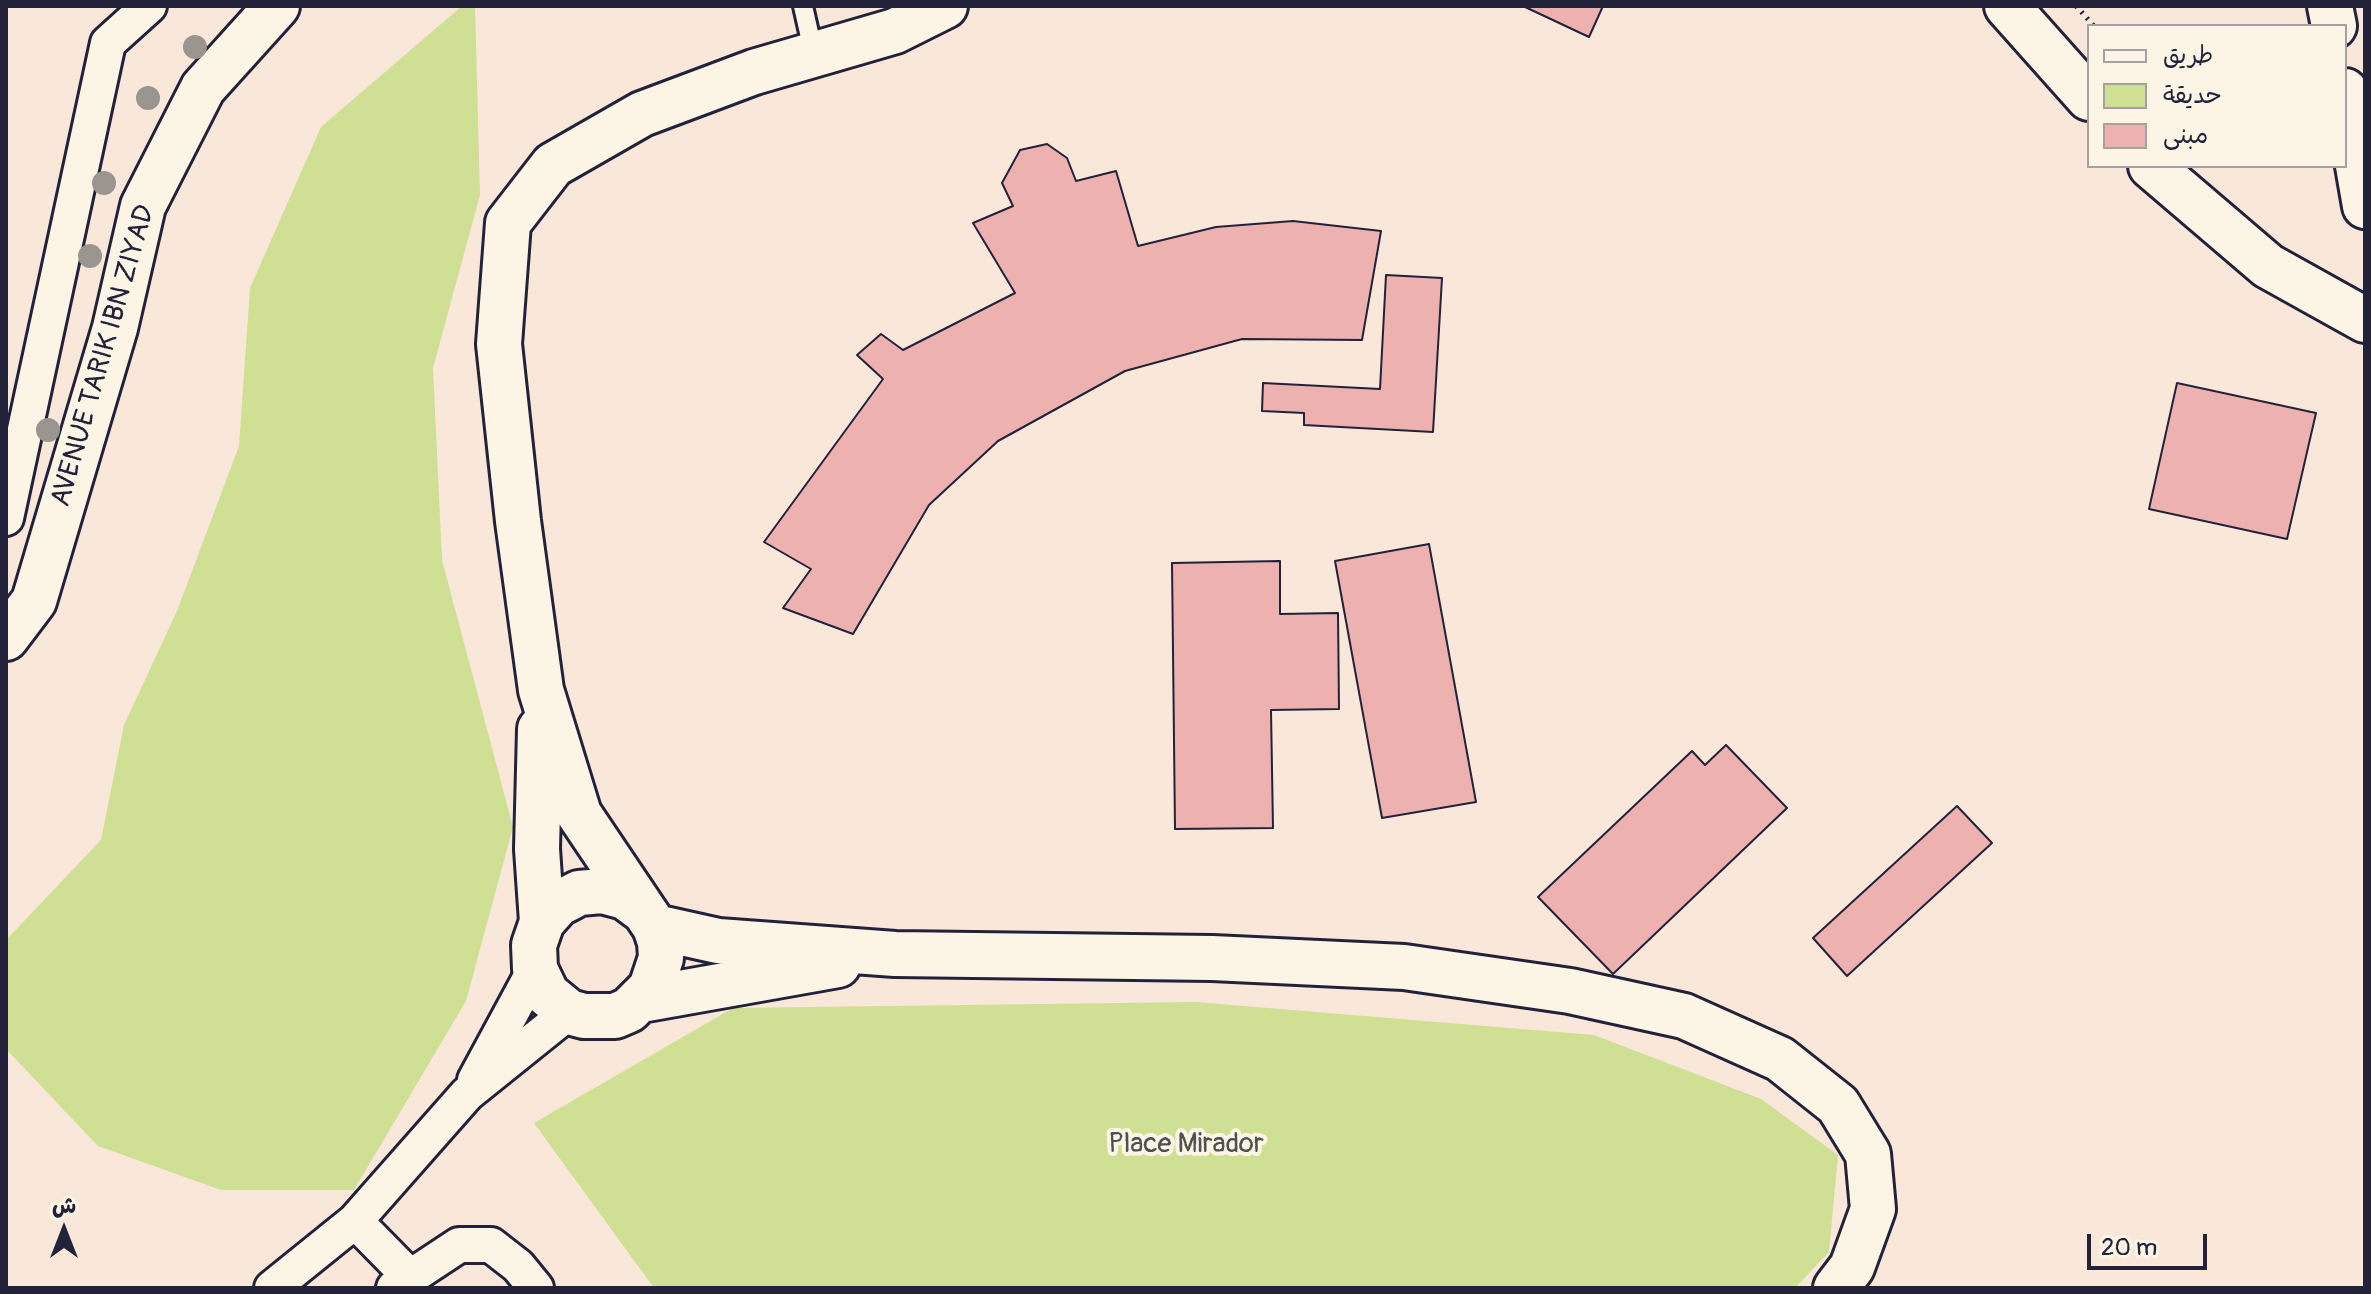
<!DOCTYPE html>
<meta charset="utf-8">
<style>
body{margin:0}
#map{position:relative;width:2371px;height:1294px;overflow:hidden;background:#f9e8da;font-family:Pangolin,"Playpen Sans Arabic",sans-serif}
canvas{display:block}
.frame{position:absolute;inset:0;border:8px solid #22223b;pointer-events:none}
.legend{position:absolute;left:2087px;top:24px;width:260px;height:144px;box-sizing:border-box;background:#fcf5e5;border:2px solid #a5a1a1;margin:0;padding:10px 14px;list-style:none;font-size:24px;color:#22223b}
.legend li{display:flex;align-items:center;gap:16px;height:40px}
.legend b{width:40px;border:2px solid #a5a1a1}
.north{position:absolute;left:24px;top:1190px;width:80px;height:80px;-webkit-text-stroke:6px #fcf5e5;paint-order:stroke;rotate:0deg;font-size:22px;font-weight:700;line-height:32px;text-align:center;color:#22223b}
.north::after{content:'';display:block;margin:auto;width:28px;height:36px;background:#22223b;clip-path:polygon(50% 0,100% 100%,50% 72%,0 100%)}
.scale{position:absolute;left:2087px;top:1234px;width:120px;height:36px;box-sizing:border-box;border:4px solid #22223b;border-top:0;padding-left:10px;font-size:24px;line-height:28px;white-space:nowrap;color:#22223b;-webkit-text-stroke:6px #fcf5e5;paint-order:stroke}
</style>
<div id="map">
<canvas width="2371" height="1294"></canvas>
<div class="frame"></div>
<ul class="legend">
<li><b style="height:10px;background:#fcf5e5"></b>طريق</li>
<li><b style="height:22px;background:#cfdf93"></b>حديقة</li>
<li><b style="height:22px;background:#edb2b0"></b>مبنى</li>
</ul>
<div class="north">ش</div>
<div class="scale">20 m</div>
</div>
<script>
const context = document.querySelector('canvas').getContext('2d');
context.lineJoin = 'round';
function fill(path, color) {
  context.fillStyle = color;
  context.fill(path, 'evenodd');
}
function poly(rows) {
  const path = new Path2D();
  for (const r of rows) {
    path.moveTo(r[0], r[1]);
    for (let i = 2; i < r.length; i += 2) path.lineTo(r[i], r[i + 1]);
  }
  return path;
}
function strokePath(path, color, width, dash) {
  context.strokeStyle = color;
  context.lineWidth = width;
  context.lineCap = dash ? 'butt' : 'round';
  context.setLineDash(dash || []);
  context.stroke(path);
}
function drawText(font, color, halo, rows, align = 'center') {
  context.font = font + ' Pangolin,sans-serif';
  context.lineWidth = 8;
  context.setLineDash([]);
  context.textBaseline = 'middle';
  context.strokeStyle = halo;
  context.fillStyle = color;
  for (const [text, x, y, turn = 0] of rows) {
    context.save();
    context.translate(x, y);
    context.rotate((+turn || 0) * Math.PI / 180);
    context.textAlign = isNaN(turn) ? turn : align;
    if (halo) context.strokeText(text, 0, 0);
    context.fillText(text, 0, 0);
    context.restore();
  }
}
fill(poly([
 [462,6,475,6,480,195,433,368,442,560,513,827,466,1001,354,1190,221,1190,98,1146,6,1049,6,940,101,840,124,725,177,611,239,446,250,288,321,127],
 [1196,1002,1594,1035,1761,1099,1838,1155,1829,1252,1795,1288,654,1288,534,1123,733,1008]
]), '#cfdf93');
const building = poly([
 [1523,6,1603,6,1589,37,1523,6],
 [1047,144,1067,158,1076,181,1116,171,1138,246,1216,227,1293,221,1381,231,1362,340,1242,339,1125,371,998,441,929,505,853,634,783,608,811,569,764,542,883,379,857,355,881,334,903,350,1015,293,973,223,1013,206,1002,183,1020,150,1047,144],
 [1386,275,1442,278,1433,432,1304,425,1304,413,1262,411,1263,383,1380,389,1386,275],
 [2177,383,2316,413,2287,539,2149,509,2177,383],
 [1429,544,1476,802,1382,818,1335,561,1429,544],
 [1280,561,1280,614,1338,613,1339,709,1271,710,1273,828,1175,829,1172,563,1280,561],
 [1726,745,1787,808,1613,974,1538,897,1692,751,1705,765,1726,745],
 [1957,806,1992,843,1847,976,1813,938,1957,806]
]);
fill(building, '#edb2b0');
strokePath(building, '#22223b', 2);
const lane = poly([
 [803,6,814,55]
]);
const street = poly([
 [6,518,108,43,149,6],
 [475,1080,535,969],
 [355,1221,410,1277],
 [272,1288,355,1221,467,1094,569,1012],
 [394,1288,459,1245,491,1245,518,1266,536,1288]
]);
const secondary = poly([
 [2007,6,2089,98],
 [2330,6,2334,26],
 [2345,91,2365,206],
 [2151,166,2268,266,2365,320],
 [6,638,34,601,115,328,143,206,203,88,277,6],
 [540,729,537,849,542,922],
 [644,911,625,897,602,891,579,893,558,904,542,922,534,945,535,969,547,994,569,1012,584,1016,615,1016,629,1010,651,988,661,958,660,942,655,927,579,814,541,690,518,521,499,344,508,223,553,165,642,114,754,72,895,31,945,6],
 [655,927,718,941,895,954,1212,958,1404,967,1570,991,1684,1016,1780,1059,1838,1105,1868,1154,1873,1209,1852,1267,1836,1288],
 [641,1000,838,965]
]);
strokePath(lane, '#22223b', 24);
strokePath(street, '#22223b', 40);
strokePath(secondary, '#22223b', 50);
strokePath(poly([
 [2076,6,2094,26]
]), '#22223b', 5, [2, 6]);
strokePath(lane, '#fcf5e5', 18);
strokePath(street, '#fcf5e5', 34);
strokePath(secondary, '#fcf5e5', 44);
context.fillStyle = '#9a958f';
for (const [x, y] of [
 [195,47],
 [148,98],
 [104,183],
 [90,256],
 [48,430]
]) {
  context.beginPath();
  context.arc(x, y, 12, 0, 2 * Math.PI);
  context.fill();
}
drawText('28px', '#22223b', '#fcf5e5', [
 ["AVENUE TARIK IBN ZIYAD",104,356,-74]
]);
drawText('28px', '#4d5151', '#fcf5e5', [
 ["Place Mirador",1186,1145]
]);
</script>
